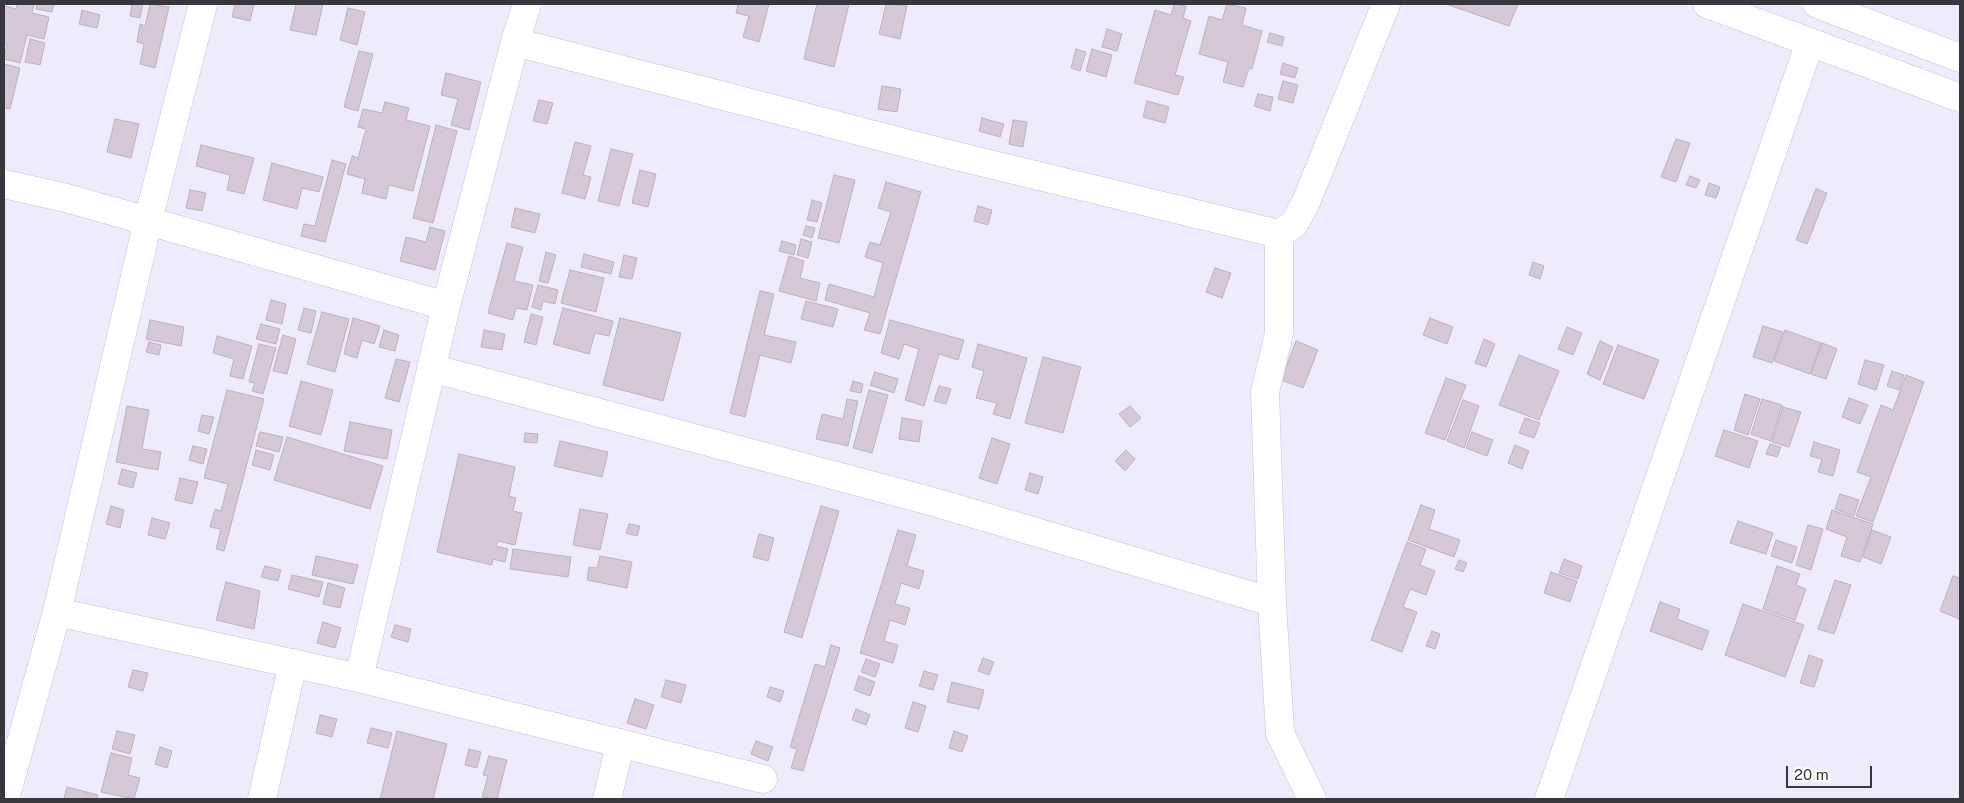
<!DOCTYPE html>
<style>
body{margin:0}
#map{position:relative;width:1964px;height:803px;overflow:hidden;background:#eeebfc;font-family:"Public Sans",sans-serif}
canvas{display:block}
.frame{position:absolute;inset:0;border:5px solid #38373d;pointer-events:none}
.scale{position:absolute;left:1786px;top:766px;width:86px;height:22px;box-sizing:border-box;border:2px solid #38373d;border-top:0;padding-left:6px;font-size:15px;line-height:18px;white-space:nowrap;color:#38373d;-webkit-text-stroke:4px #fff;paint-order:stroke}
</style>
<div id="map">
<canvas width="1964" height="803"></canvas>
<div class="frame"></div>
<div class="scale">20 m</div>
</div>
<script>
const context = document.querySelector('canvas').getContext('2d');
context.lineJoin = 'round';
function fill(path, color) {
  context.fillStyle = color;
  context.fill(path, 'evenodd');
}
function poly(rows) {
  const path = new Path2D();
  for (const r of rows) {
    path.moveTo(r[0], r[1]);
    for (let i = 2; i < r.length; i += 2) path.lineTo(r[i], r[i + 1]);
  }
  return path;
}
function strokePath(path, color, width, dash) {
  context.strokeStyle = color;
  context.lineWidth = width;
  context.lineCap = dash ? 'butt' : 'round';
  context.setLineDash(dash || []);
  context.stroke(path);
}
const building = poly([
 [17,4,34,4,32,13,49,17,44,39,27,35,20,63,4,59,7,45,4,44,4,6,16,9,17,4],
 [37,4,54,4,52,12,36,9,37,4],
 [132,4,143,4,140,18,130,16,132,4],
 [150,4,169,7,155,68,140,64,144,44,137,42,140,24,145,26,150,4],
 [235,4,254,4,250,21,232,17,235,4],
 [296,4,323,4,316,35,290,30,296,4],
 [738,4,769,4,759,42,743,37,749,16,736,13,738,4],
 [817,4,849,4,834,67,804,59,817,4],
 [886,4,907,6,900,39,879,34,886,4],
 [1174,4,1186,6,1183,18,1191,21,1175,75,1184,77,1178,95,1134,83,1155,10,1171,15,1174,4],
 [1227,4,1246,8,1242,25,1262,31,1252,69,1249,68,1243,87,1223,82,1228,62,1199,54,1209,16,1222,20,1227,4],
 [1446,4,1518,4,1509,26,1446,4],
 [348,8,365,12,357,45,340,40,348,8],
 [82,10,100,15,97,28,79,24,82,10],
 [1107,29,1122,34,1117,51,1102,47,1107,29],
 [1270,33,1284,37,1282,46,1267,42,1270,33],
 [30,39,45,43,40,65,25,62,30,39],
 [1076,49,1086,52,1080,71,1071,68,1076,49],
 [1092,49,1112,55,1106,77,1086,71,1092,49],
 [359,51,373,54,358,111,344,107,359,51],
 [1283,63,1298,68,1295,78,1280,74,1283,63],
 [4,64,20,68,10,109,4,108,4,64],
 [446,73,481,82,469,130,451,125,458,99,441,95,446,73],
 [1283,81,1298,85,1293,103,1278,99,1283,81],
 [882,86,901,89,897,112,878,109,882,86],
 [1258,94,1273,97,1270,111,1254,106,1258,94],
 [539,100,553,103,547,124,533,121,539,100],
 [1147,101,1169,107,1165,123,1143,117,1147,101],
 [385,102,409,108,406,120,430,126,413,191,389,185,386,199,362,193,365,179,347,174,352,156,358,158,366,129,358,127,363,109,382,113,385,102],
 [982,118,1004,124,1000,137,979,131,982,118],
 [115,119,139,124,131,158,107,152,115,119],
 [1013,120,1027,122,1023,147,1009,144,1013,120],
 [436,125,457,131,433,223,413,218,436,125],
 [1676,139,1690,143,1676,182,1661,177,1676,139],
 [575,142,591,146,583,175,591,177,585,199,562,193,575,142],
 [201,145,254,158,244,194,227,190,230,175,196,166,201,145],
 [611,149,633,154,619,206,598,201,611,149],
 [332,160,346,164,325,242,301,236,304,224,315,226,332,160],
 [272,163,323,177,319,192,302,188,297,209,263,200,272,163],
 [640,170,656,174,648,207,632,203,640,170],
 [834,175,855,180,839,243,818,238,834,175],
 [1690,176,1700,180,1696,188,1686,185,1690,176],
 [886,182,921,192,880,334,864,330,870,313,825,300,829,284,874,297,883,263,865,257,870,242,880,245,891,212,878,208,886,182],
 [1709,183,1720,187,1716,198,1705,195,1709,183],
 [1816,189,1827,193,1807,244,1796,240,1816,189],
 [190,190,206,193,202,211,186,208,190,190],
 [812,200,822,203,817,222,807,220,812,200],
 [978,206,992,210,988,225,974,221,978,206],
 [515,208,540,214,535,233,511,227,515,208],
 [806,226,815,228,812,238,803,235,806,226],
 [430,227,445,231,435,270,400,261,406,237,426,242,430,227],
 [801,239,812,242,808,258,797,255,801,239],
 [782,241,796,245,794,255,779,251,782,241],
 [507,243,523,247,514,281,533,285,527,310,516,308,513,320,488,313,507,243],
 [546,252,556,255,548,283,539,281,546,252],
 [584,254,614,262,611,274,581,267,584,254],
 [624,255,637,258,632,279,619,277,624,255],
 [789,256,804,261,800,278,820,283,816,301,779,291,789,256],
 [1533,262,1544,266,1540,279,1529,275,1533,262],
 [1215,268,1231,273,1222,298,1206,292,1215,268],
 [570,270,604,278,596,312,561,303,570,270],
 [538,285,558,290,555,304,543,301,541,310,532,307,538,285],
 [760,291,774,294,764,335,796,342,791,363,760,355,745,417,730,413,760,291],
 [271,300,286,304,282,324,266,320,271,300],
 [806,301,838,309,833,327,801,319,806,301],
 [304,308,316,311,311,333,298,330,304,308],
 [563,308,613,321,609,336,595,333,589,354,553,344,563,308],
 [322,312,349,319,335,372,307,364,322,312],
 [531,314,543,317,536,345,524,342,531,314],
 [353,318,380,326,374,344,362,340,357,358,344,354,353,318],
 [620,318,681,333,663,401,603,385,620,318],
 [1430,318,1453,327,1447,344,1423,335,1430,318],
 [150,320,184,327,181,346,146,339,150,320],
 [890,320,964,340,958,360,939,354,924,406,905,400,919,349,904,344,899,359,881,353,890,320],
 [261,324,280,329,276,344,256,339,261,324],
 [1763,326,1783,332,1772,363,1753,357,1763,326],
 [1567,327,1582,333,1573,355,1558,349,1567,327],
 [384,330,399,335,395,351,379,347,384,330],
 [484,330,505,334,502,350,481,347,484,330],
 [1785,330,1821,343,1810,374,1774,361,1785,330],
 [283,335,296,339,287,374,273,371,283,335],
 [217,336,252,346,243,379,230,376,234,359,213,353,217,336],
 [1484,339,1495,344,1486,367,1475,363,1484,339],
 [1296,341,1318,350,1303,388,1281,380,1296,341],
 [1600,341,1613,347,1600,380,1587,374,1600,341],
 [149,342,161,345,159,355,146,352,149,342],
 [1822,343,1837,349,1826,379,1811,374,1822,343],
 [259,344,276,348,263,394,252,391,255,383,249,382,259,344],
 [978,344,1027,358,1010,419,993,414,997,403,976,398,984,371,972,367,978,344],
 [1618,345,1659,360,1644,399,1603,384,1618,345],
 [1519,355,1559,371,1539,420,1499,405,1519,355],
 [1043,357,1081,367,1063,433,1025,423,1043,357],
 [396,359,410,362,399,402,385,398,396,359],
 [1865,360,1884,365,1876,390,1858,384,1865,360],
 [1892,371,1904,375,1899,390,1887,386,1892,371],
 [875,372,898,379,894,393,870,385,875,372],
 [1906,375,1924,382,1873,522,1856,516,1871,477,1857,472,1881,405,1893,410,1906,375],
 [1446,378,1466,385,1445,440,1425,433,1446,378],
 [301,381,333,390,321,435,289,426,301,381],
 [853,381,863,384,861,393,850,391,853,381],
 [939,386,951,389,946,404,934,401,939,386],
 [227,390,264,399,224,551,216,549,221,529,210,527,215,509,221,511,228,484,204,478,227,390],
 [869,390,888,395,872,453,853,448,869,390],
 [1745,394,1760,399,1748,435,1734,430,1745,394],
 [1849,398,1868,405,1860,424,1842,417,1849,398],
 [847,399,858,401,848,446,816,439,822,414,843,419,847,399],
 [1762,399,1782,405,1771,441,1751,434,1762,399],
 [1463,400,1479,406,1464,448,1447,441,1463,400],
 [127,406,149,410,142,449,161,452,158,470,116,462,127,406],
 [1130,406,1141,418,1130,427,1119,414,1130,406],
 [1783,407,1801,412,1789,447,1772,442,1783,407],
 [202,415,214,417,209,434,198,431,202,415],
 [902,418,922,421,919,442,899,439,902,418],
 [1525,418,1540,423,1534,438,1519,433,1525,418],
 [350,422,392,430,387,459,344,451,350,422],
 [1724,430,1758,441,1749,468,1715,456,1724,430],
 [260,432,283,437,279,452,256,446,260,432],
 [1472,432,1493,440,1487,456,1466,448,1472,432],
 [525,433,538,434,537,443,524,442,525,433],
 [287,437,383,466,370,509,274,480,287,437],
 [992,438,1010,444,997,484,979,478,992,438],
 [560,441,608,452,602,477,554,466,560,441],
 [1814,442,1840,450,1833,476,1818,472,1822,459,1810,456,1814,442],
 [1770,444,1781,447,1777,457,1766,454,1770,444],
 [1515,445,1529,451,1522,469,1508,463,1515,445],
 [193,446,207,449,203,464,189,460,193,446],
 [256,450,274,455,270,470,252,465,256,450],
 [1126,450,1135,459,1125,471,1115,461,1126,450],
 [459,454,515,467,509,496,516,498,513,511,522,513,515,545,498,541,496,546,508,549,505,562,493,559,492,565,437,552,459,454],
 [122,469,137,473,133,488,118,484,122,469],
 [1030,473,1043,477,1038,494,1025,490,1030,473],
 [180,478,198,482,192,504,175,500,180,478],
 [1840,494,1859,500,1854,516,1835,509,1840,494],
 [1421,505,1435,510,1429,529,1460,540,1454,557,1408,540,1421,505],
 [111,506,124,510,120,528,106,524,111,506],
 [821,506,839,511,802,638,784,632,821,506],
 [580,509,608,514,600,550,573,545,580,509],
 [1832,510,1873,524,1860,562,1841,556,1847,537,1826,529,1832,510],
 [152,518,170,523,165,539,148,535,152,518],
 [1738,521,1773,533,1766,554,1730,543,1738,521],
 [629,524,640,526,637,536,626,533,629,524],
 [1808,525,1823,529,1811,570,1796,565,1808,525],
 [898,530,916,535,907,566,924,571,919,589,901,583,895,604,910,608,905,625,890,620,884,641,898,645,893,663,860,653,898,530],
 [1872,530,1891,537,1881,564,1863,557,1872,530],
 [759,534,774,538,768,561,753,557,759,534],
 [1776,540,1797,547,1792,563,1771,556,1776,540],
 [1407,542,1426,549,1420,565,1435,571,1426,595,1410,589,1403,607,1417,612,1402,652,1371,640,1407,542],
 [513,549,571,557,568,577,510,569,513,549],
 [316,556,358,565,353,584,312,575,316,556],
 [600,556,632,562,627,588,587,580,589,567,597,568,600,556],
 [1564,559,1582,566,1578,579,1559,573,1564,559],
 [1459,560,1467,563,1463,572,1455,569,1459,560],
 [265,566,281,570,278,581,261,577,265,566],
 [1777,566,1800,574,1796,585,1806,589,1795,620,1763,609,1777,566],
 [1551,572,1577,581,1570,602,1544,593,1551,572],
 [292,575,323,582,319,597,288,589,292,575],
 [1953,576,1960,578,1960,619,1940,611,1953,576],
 [1835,580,1851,585,1834,634,1818,629,1835,580],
 [226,582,260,591,254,629,216,620,226,582],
 [328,583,345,588,340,608,323,604,328,583],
 [1660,602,1680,609,1677,619,1709,631,1702,650,1650,631,1660,602],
 [1743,604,1804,625,1785,677,1725,655,1743,604],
 [323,622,341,628,335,648,317,643,323,622],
 [395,625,411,629,408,642,391,637,395,625],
 [1432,631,1440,634,1435,649,1426,646,1432,631],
 [831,645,840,648,803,771,791,768,797,749,790,747,815,664,825,667,831,645],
 [1809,655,1823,660,1814,687,1800,683,1809,655],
 [983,658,994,662,989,675,978,671,983,658],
 [866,659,880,664,875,677,861,672,866,659],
 [133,670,148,673,143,691,128,687,133,670],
 [924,671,938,675,933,690,919,686,924,671],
 [859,676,875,682,870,696,854,690,859,676],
 [666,680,686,685,681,703,661,697,666,680],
 [952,682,984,690,979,709,947,702,952,682],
 [770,687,784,691,780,702,767,697,770,687],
 [635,699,654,705,646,729,627,723,635,699],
 [913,702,926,706,918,732,905,728,913,702],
 [856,709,870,715,866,725,852,720,856,709],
 [320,715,337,719,332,737,316,733,320,715],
 [371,728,392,733,388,748,367,743,371,728],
 [117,731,135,735,130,754,112,749,117,731],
 [397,731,447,744,433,799,380,799,397,731],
 [954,731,968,736,962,752,949,748,954,731],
 [756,741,773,747,768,761,751,754,756,741],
 [160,747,172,751,167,768,155,764,160,747],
 [469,749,481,752,477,768,465,765,469,749],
 [111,753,132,758,128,775,140,778,134,799,101,792,111,753],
 [489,756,507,760,497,799,482,797,488,776,483,775,489,756],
 [67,787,98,795,97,799,64,799,67,787]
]);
fill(building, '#d5c9d7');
strokePath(building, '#bcb1be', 1);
const street = poly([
 [515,42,944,153,1279,234,1294,224,1306,202,1386,4],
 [4,184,66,198,148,221,446,306],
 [431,368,934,502,1272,602,1265,392,1279,333,1279,234],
 [1272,602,1280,733,1312,799],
 [57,612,359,678,763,779],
 [359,678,446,306,515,42,527,4],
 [5,799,57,612,148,221,203,4],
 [262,799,293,663],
 [607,799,620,745],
 [1549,799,1810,42]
]);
const secondary = poly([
 [1707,4,1960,98],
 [1817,4,1960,58]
]);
strokePath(street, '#c5c2d2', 29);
strokePath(secondary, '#c5c2d2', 29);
strokePath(street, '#fff', 28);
strokePath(secondary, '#fff', 28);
</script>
